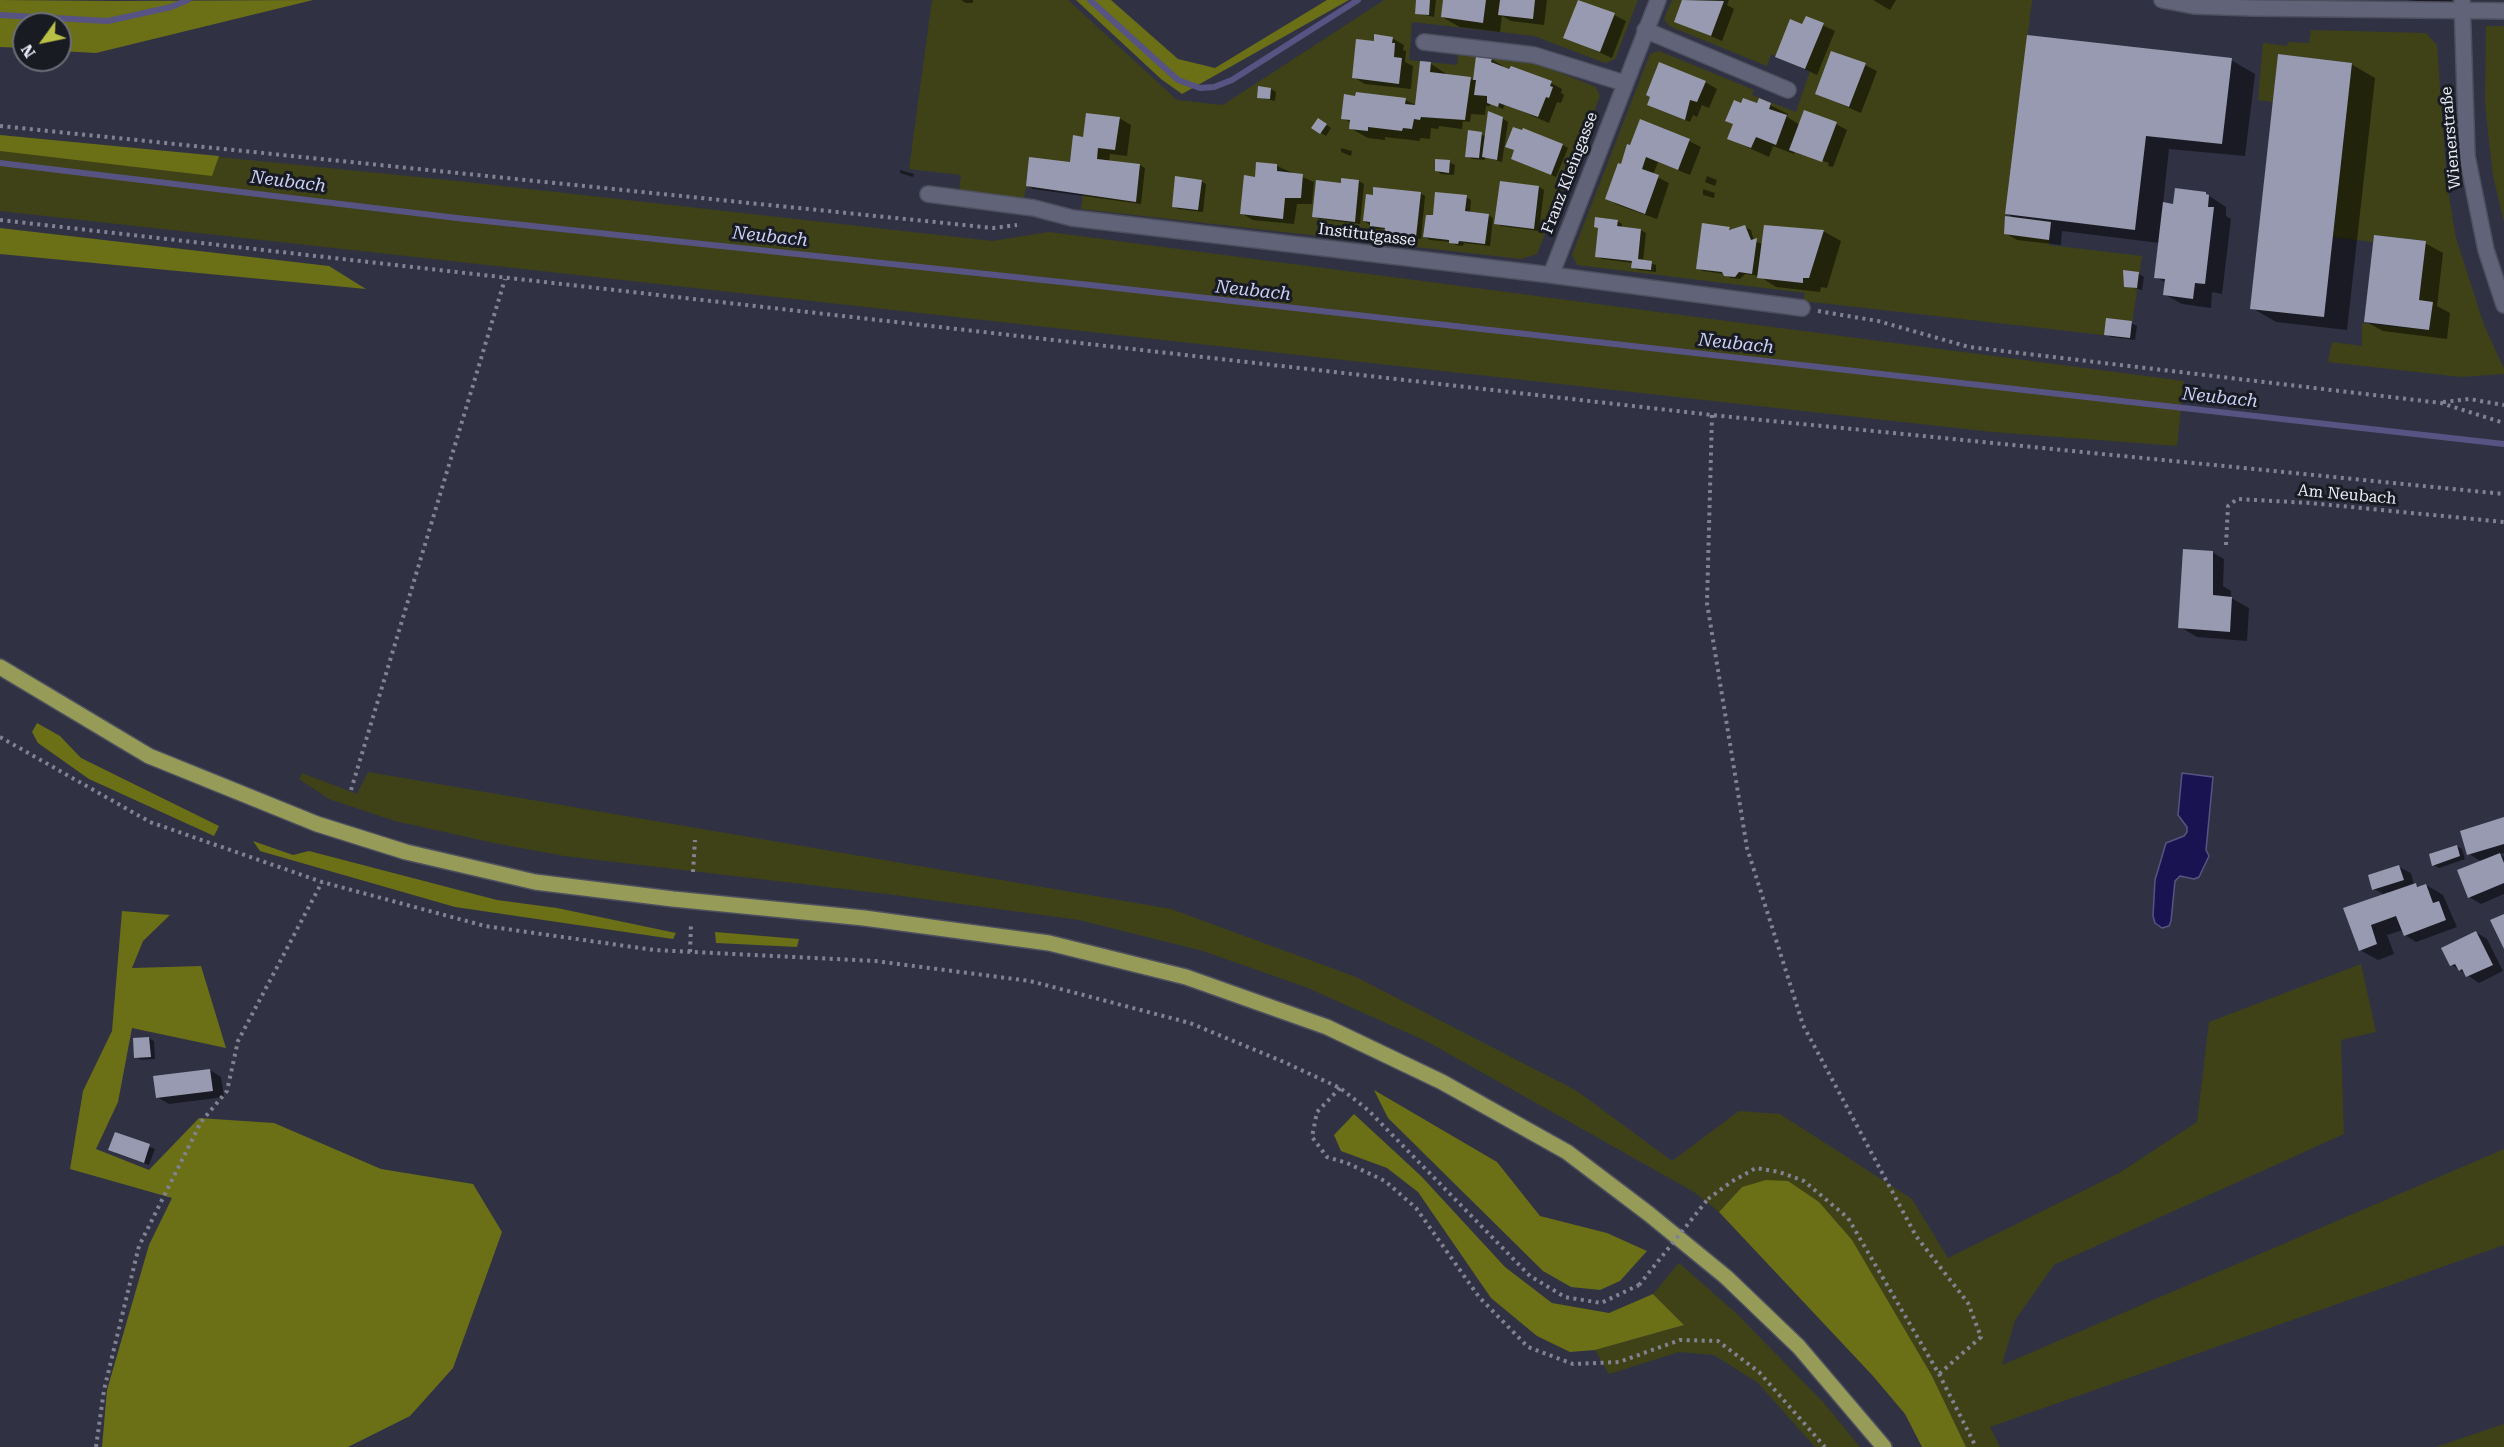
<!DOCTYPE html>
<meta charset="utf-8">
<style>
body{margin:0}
#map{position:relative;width:2504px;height:1447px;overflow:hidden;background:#303244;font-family:"Roboto Serif",serif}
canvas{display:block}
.north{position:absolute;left:12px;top:12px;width:60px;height:60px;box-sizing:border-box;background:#191b23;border:2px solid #6c6e78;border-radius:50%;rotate:237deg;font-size:16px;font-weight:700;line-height:24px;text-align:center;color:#e9ebf7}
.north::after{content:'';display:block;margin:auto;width:21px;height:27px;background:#b9c046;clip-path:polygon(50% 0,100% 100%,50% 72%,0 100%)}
</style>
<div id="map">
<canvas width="2504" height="1447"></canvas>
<div class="north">N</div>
</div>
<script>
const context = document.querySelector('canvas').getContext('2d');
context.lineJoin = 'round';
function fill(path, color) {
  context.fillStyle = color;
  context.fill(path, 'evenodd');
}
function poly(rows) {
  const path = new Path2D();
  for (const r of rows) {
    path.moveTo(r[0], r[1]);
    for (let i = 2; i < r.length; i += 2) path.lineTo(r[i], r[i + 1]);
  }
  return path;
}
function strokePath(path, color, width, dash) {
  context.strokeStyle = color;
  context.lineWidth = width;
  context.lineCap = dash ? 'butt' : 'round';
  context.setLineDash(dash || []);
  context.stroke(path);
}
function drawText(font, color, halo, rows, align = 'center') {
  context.font = font + ' "Roboto Serif",serif';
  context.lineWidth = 6;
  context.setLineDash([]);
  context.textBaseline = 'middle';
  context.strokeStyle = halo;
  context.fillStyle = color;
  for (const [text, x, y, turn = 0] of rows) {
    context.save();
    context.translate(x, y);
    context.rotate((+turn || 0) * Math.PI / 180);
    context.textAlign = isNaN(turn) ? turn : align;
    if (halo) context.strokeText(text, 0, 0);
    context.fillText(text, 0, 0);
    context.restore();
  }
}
fill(poly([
 [932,0,1068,0,1177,100,1223,105,1384,0,1638,0,1615,59,1605,63,1534,36,1412,22,1409,60,1457,65,1458,54,1533,62,1596,87,1600,96,1537,254,1521,259,1081,209,1083,193,1026,187,1024,199,959,192,961,175,909,169],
 [1672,0,2032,0,2006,216,2051,222,2049,245,2142,256,2130,338,1803,301,1805,293,1577,265,1572,255,1650,54,1659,51,1754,90,1752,95,1796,112,1810,71,1771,54,1767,66,1669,26,1664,19],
 [2486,26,2504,26,2504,222,2493,176,2489,141,2485,102],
 [2311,30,2426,33,2437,45,2447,184,2456,238,2484,325,2504,369,2504,374,2461,377,2328,362,2332,342,2362,346,2362,323,2429,330,2432,302,2419,300,2426,241,2374,235,2373,242,2333,237,2352,63,2278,54,2273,102,2258,100,2263,43,2287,46,2288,42,2309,43],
 [0,135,458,181,992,241,1049,232,2184,381,2177,446,1993,432,0,211],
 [368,772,1171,909,1356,977,1577,1091,1672,1161,1739,1111,1780,1114,1912,1199,1948,1258,2119,1173,2197,1122,2209,1022,2361,964,2376,1032,2341,1040,2344,1134,2054,1265,2015,1320,2002,1365,2504,1149,2504,1245,1990,1427,2000,1447,1966,1447,1932,1376,1742,1187,1719,1212,1694,1192,1428,1042,1308,988,1203,951,1079,920,887,894,564,856,494,843,395,821,329,799,299,779,302,773,357,794],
 [1679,1263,1736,1313,1823,1402,1860,1447,1815,1447,1758,1383,1714,1355,1679,1352,1609,1374,1595,1350,1684,1325,1653,1294],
 [2504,1424,2504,1447,2436,1447]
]), '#3f4216');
fill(poly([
 [0,0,116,1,313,0,96,53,60,51,60,24,24,24,24,48,0,47],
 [1076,0,1111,0,1178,59,1215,68,1327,0,1349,0,1182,94,1161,79],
 [0,135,219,156,212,176,0,151],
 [0,228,329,266,366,289,0,254],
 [37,723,60,736,81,758,219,826,214,836,89,779,38,743,32,732],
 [253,841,293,855,309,851,497,900,557,908,676,933,673,939,455,907,260,851],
 [122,911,170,915,143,941,132,968,201,966,226,1048,132,1028,118,1102,96,1149,149,1170,199,1118,274,1123,381,1169,473,1184,502,1232,453,1368,410,1416,348,1447,102,1447,107,1390,149,1245,172,1198,70,1169,83,1091,112,1031],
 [715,932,799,939,797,947,716,943],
 [1374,1090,1497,1162,1540,1216,1607,1233,1647,1251,1620,1281,1600,1290,1571,1287,1543,1271,1388,1118],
 [1354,1114,1421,1176,1505,1267,1552,1303,1609,1313,1653,1294,1684,1325,1595,1350,1570,1352,1537,1336,1491,1298,1418,1192,1387,1168,1341,1151,1334,1135],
 [1766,1180,1788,1181,1819,1202,1852,1240,1932,1376,1966,1447,1922,1447,1905,1414,1873,1376,1719,1212,1742,1187]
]), '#6b6f16');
const water = poly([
 [2182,773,2213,777,2206,850,2209,856,2199,877,2194,879,2180,876,2175,881,2171,921,2169,926,2162,928,2155,923,2153,916,2155,880,2166,843,2184,836,2187,832,2187,827,2178,815,2182,773]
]);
fill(water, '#191451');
strokePath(water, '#575483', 1.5);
fill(poly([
 [961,0,973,0,973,3,966,3],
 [1418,0,1436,0,1434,17,1416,13],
 [1444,0,1547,0,1544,25,1511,21,1502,16,1500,32,1460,27,1442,17],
 [1684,0,1729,0,1727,5,1734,9,1722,41,1676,21],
 [1873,0,1896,0,1890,10],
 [2406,0,2452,0,2451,5],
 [1614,15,1626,21,1612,58,1565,37],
 [1807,18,1835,31,1817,75,1777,56,1803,26],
 [1392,38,1404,45,1403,50,1406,51,1405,62,1413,66,1411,89,1365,84,1353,77,1375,43],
 [1477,57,1491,59,1503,66,1503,68,1551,83,1562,89,1561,93,1564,95,1561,103,1557,102,1549,123,1505,104,1503,109,1490,103,1490,106,1486,106,1485,115,1471,114,1470,122,1463,121,1462,129,1439,126,1438,129,1431,128,1430,139,1420,138,1420,141,1385,137,1385,140,1368,138,1350,128,1351,123,1343,118,1406,100,1417,106,1421,63,1431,64,1448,75,1475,80],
 [2231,60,2255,74,2245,156,2169,149,2163,204,2174,205,2205,193,2226,207,2226,216,2231,219,2222,294,2212,292,2211,308,2182,304,2164,294,2166,283,2156,277,2160,243,2062,231,2061,245,2017,240,2005,233,2017,219,2007,214],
 [2351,64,2375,78,2347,330,2276,322,2252,308],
 [1865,65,1877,71,1861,113,1817,94],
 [1705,82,1717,89,1709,108,1702,105,1697,117,1693,115,1690,122,1654,108,1652,97],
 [1271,89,1276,92,1275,101,1259,97],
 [1760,100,1788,114,1787,117,1800,125,1836,124,1847,130,1833,167,1828,166,1829,163,1801,153,1801,155,1795,151,1794,154,1773,146,1769,157,1729,139],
 [1096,116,1119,118,1131,125,1127,156,1110,154,1109,162,1140,165,1145,168,1141,204,1033,189,1028,186,1071,164],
 [1502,118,1508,122,1502,162,1485,157,1485,160,1472,159,1467,156,1469,132,1486,136],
 [1324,123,1331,128,1326,136,1321,133],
 [1689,141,1701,147,1690,175,1658,162,1653,175,1669,183,1657,219,1618,205,1606,198,1631,147],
 [1563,145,1568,148,1556,177,1518,161,1516,151],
 [1341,148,1352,151,1351,156,1341,152],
 [1449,162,1455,165,1454,175,1441,174,1436,170],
 [1277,166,1314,182,1312,204,1297,204,1294,224,1253,220,1241,213,1256,178],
 [900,170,914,174,913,177,900,173],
 [1707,176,1717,180,1715,186,1705,182],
 [1201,181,1206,184,1203,212,1178,209,1173,206],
 [1359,181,1364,184,1360,224,1319,219,1314,216,1342,184],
 [1501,182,1539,187,1544,190,1539,231,1501,226,1496,223],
 [1703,189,1715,193,1714,198,1703,195],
 [1420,193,1425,196,1421,239,1391,235,1386,232,1386,229,1376,229,1364,221],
 [1466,197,1471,200,1470,213,1488,215,1493,218,1490,246,1464,243,1463,246,1456,245,1451,242,1430,240,1425,237,1434,217],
 [1617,221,1622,224,1622,228,1641,230,1646,233,1643,261,1656,265,1656,272,1638,270,1632,267,1633,263,1602,259,1597,256],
 [1745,227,1751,230,1754,241,1763,244,1823,231,1841,241,1827,288,1821,287,1820,292,1776,287,1759,276,1745,274,1740,279,1731,278,1725,274,1703,271,1698,268,1729,228,1734,231],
 [2425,243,2443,253,2437,306,2450,313,2447,339,2383,331,2365,321],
 [2139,274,2144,277,2142,290,2126,286],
 [2131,323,2137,326,2135,340,2111,337,2106,334],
 [2212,552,2224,559,2223,586,2231,591,2231,598,2249,608,2247,641,2197,637,2180,627],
 [2504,819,2504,853,2500,854,2504,857,2504,894,2481,904,2469,897,2482,862,2469,854],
 [2457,846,2462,849,2465,859,2439,868,2434,865],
 [2399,867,2411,873,2414,885,2421,887,2426,885,2443,895,2457,927,2416,942,2405,935,2403,930,2387,935,2394,954,2378,960,2360,950,2345,909,2385,895,2374,889],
 [2476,932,2487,939,2503,971,2479,983,2452,965],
 [149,1038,154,1041,155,1059,141,1060,136,1057],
 [210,1070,221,1077,224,1097,169,1104,157,1097],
 [116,1134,155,1149,149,1165,115,1153]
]), '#0007');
strokePath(poly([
 [1090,0,1178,80,1200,88,1214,87,1232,80,1358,0],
 [0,15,108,21,171,7,188,0],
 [0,163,457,218,1090,285,2504,444]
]), '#575483', 6);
fill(poly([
 [1416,0,1430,0,1429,15,1415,14],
 [1443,0,1486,0,1483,23,1441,17],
 [1500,0,1535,0,1533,19,1498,15],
 [1578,0,1615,13,1600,52,1563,38],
 [1682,0,1724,1,1711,36,1674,22],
 [1806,16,1824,23,1805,69,1775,57,1790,19,1802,24],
 [1374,34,1393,37,1392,43,1395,43,1394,57,1402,58,1399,84,1352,78,1356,39,1374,41],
 [2027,35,2232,58,2222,144,2146,136,2135,230,2005,214],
 [1831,51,1866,63,1849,107,1815,94],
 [2278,54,2352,63,2324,317,2250,309],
 [1476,56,1492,58,1491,62,1509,69,1511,66,1552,81,1550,86,1553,87,1549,98,1546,97,1538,117,1499,103,1498,107,1487,103,1487,96,1474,95,1476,80,1473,80],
 [1420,61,1431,62,1430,72,1471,77,1465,120,1421,117,1420,120,1414,119,1412,129,1403,128,1402,131,1368,127,1368,131,1349,129,1350,120,1341,119,1344,94,1355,96,1356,92,1406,98,1405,104,1415,105],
 [1659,62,1706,81,1697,102,1690,100,1685,120,1647,105,1650,97,1646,95],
 [1258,86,1271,88,1270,99,1257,98],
 [1743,98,1757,103,1759,98,1771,103,1769,109,1787,115,1776,145,1756,137,1751,148,1727,139,1733,124,1725,121,1734,100,1741,103],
 [1804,110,1837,122,1822,162,1789,150],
 [1488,111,1503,117,1497,160,1482,157],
 [1086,113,1120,117,1115,150,1098,148,1097,159,1140,164,1136,202,1026,186,1029,157,1070,162,1073,135,1083,137],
 [1318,118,1327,124,1320,134,1311,128],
 [1640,119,1690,139,1678,170,1646,157,1642,169,1659,175,1645,214,1605,199,1618,163,1621,164,1627,144,1630,145],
 [1513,127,1522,130,1523,128,1563,144,1551,175,1511,159,1514,150,1505,147],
 [1468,130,1482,132,1479,158,1465,157],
 [1435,159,1450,160,1449,173,1435,171],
 [1256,162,1277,164,1277,171,1303,174,1301,198,1285,198,1283,219,1240,214,1244,175,1255,177],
 [1175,176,1202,180,1198,210,1172,207],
 [1341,178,1359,180,1355,222,1312,217,1316,180,1341,183],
 [1500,181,1539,186,1534,229,1494,224],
 [1373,187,1421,192,1416,237,1384,233,1385,228,1370,226,1370,222,1363,221,1366,194,1373,195],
 [2175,188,2206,192,2206,194,2209,195,2208,207,2214,207,2205,284,2195,283,2193,299,2163,295,2165,279,2154,278,2163,202,2173,204],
 [1435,192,1467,195,1465,211,1489,214,1485,244,1459,241,1458,244,1449,243,1449,240,1423,237,1426,215,1433,215],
 [2005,216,2051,222,2049,240,2004,234],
 [1595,217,1618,220,1617,226,1641,229,1638,259,1652,261,1651,270,1631,268,1632,261,1595,257,1598,228,1594,227],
 [1702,223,1730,227,1729,230,1745,225,1751,240,1757,238,1752,274,1739,272,1735,277,1724,276,1722,272,1696,269],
 [1764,225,1824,230,1809,278,1803,278,1803,283,1757,278],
 [2374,235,2426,241,2419,300,2433,302,2429,330,2364,322],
 [2123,270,2139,272,2137,288,2124,287],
 [2106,318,2132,321,2130,338,2104,335],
 [2183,549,2213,551,2213,595,2232,597,2230,632,2178,628],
 [2504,817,2504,844,2467,855,2460,831],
 [2457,845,2460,856,2432,866,2429,854],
 [2500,853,2504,863,2504,883,2468,898,2457,870],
 [2399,865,2404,880,2372,890,2368,875],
 [2416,883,2417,887,2426,884,2433,903,2439,901,2446,920,2404,936,2396,916,2371,925,2377,944,2359,951,2343,908],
 [2504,914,2504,949,2490,920],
 [2476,931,2493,965,2466,977,2462,969,2459,971,2455,964,2450,966,2441,948],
 [149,1037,151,1057,134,1058,133,1038],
 [210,1069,213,1091,156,1098,153,1076],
 [115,1132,150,1144,144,1163,108,1150]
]), '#979ab0');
const minor = poly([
 [2162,0,2194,6,2253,8,2504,11],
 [1645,30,1788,90],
 [1424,42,1534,55,1624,83],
 [928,194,1034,208,1072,218,1551,275,1802,308],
 [1551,275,1658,0]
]);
const tertiary = poly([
 [2462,0,2467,156,2486,250,2504,305]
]);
const primary = poly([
 [0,667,149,756,317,824,406,852,535,882,673,899,864,918,1049,943,1186,977,1327,1027,1442,1082,1567,1152,1649,1214,1726,1277,1799,1347,1884,1447]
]);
strokePath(minor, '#4e505f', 18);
strokePath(tertiary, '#4e505f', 18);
strokePath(primary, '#4e505f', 18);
strokePath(poly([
 [0,126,993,228,1017,225],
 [0,220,1712,415,2504,494],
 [1818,311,1878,321,1969,347,2441,403,2504,423],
 [2443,402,2469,399,2504,405],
 [1712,415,1707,603,1747,848,1803,1025,1916,1236,1968,1303,1981,1337,1939,1374],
 [2226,545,2228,506,2237,499,2310,503,2504,522],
 [0,737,150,822,322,882,485,926,654,950,875,961,1030,981,1190,1023,1284,1062,1340,1088,1368,1110,1530,1276,1565,1297,1601,1303,1639,1285],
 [351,790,505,279],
 [693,872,695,840],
 [690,952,691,923],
 [1340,1088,1317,1112,1312,1137,1327,1157,1347,1163,1385,1181,1416,1208,1479,1297,1528,1347,1573,1364,1619,1362,1680,1340,1718,1341,1759,1372,1825,1447],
 [1708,1199,1731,1182,1756,1168,1779,1172,1804,1181,1848,1218,1939,1374,1976,1447],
 [96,1447,104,1390,139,1246,201,1122,227,1091,238,1041,322,882]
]), '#818393', 4, [3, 4.5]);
strokePath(minor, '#616479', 15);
strokePath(tertiary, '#616479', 15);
strokePath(primary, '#969b57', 15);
strokePath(poly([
 [1639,1285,1708,1199]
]), '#818393', 4, [3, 4.5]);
drawText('16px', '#e9ebf7', '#191b23', [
 ["Wienerstraße",2451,138,-95],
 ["Franz Kleingasse",1570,173,-69],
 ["Institutgasse",1367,235,7],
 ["Am Neubach",2347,495,5]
]);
drawText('italic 18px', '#cbd1f8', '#191b23', [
 ["Neubach",288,182,7],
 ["Neubach",770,237,6],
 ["Neubach",1253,291,6],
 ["Neubach",1736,344,6],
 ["Neubach",2220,398,6]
]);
</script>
